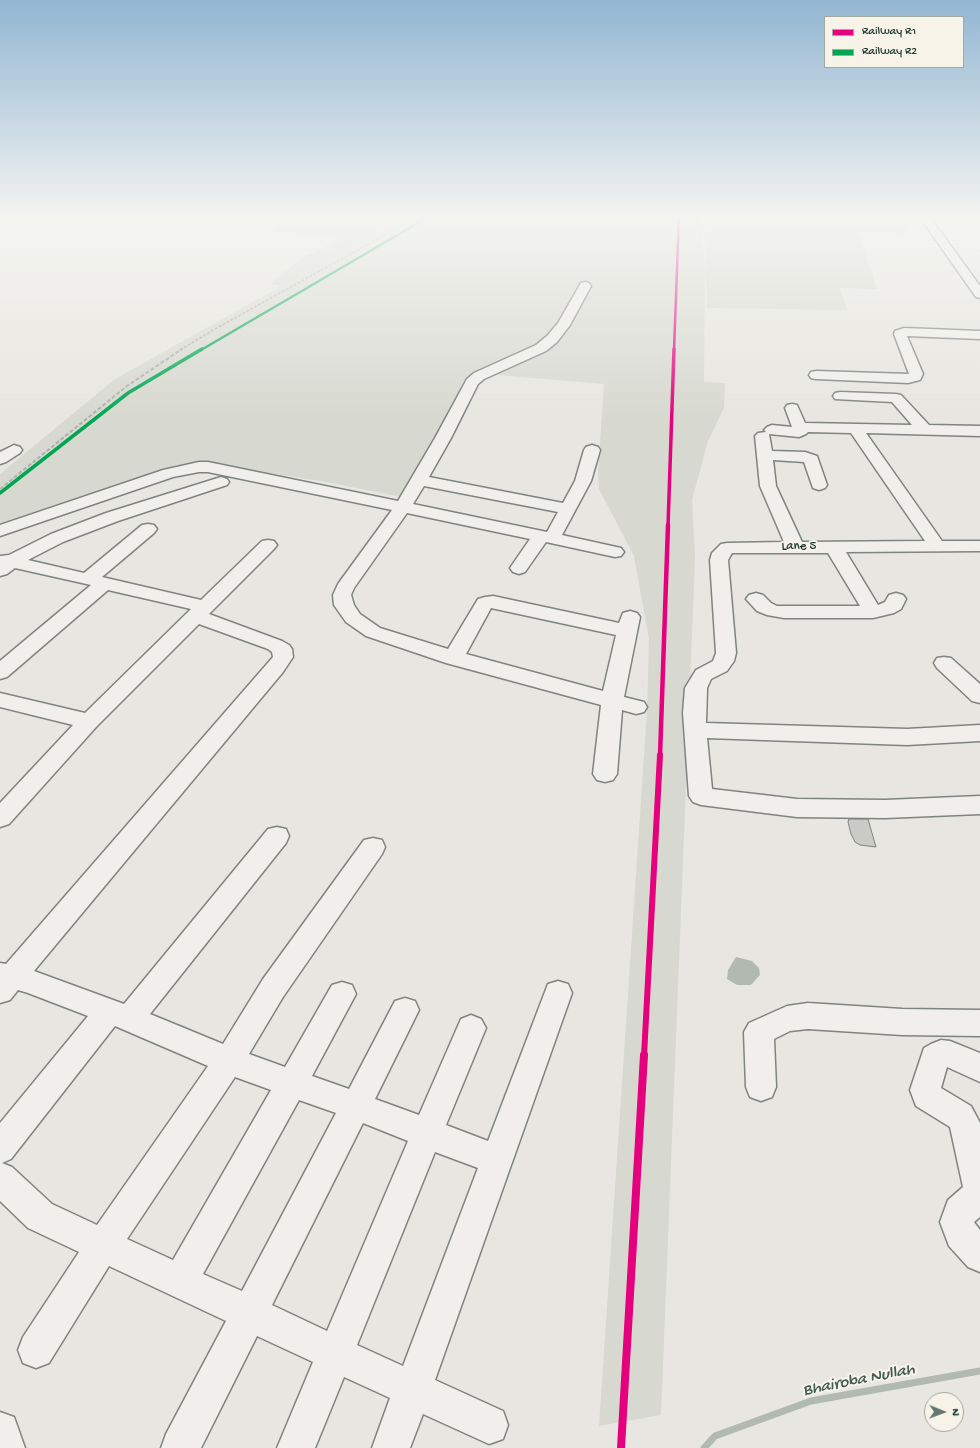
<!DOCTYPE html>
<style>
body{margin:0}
#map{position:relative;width:980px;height:1448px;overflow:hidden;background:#e7e6e0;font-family:"Gochi Hand",sans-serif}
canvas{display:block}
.legend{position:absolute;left:824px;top:16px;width:140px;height:52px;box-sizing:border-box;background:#f7f3e8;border:1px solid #a1aaa0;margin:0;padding:5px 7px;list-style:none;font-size:12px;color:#1f3d34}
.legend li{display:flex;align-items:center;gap:8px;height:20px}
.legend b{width:20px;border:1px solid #a1aaa0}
.north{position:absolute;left:924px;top:1392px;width:40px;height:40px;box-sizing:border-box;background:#f7f3e8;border:1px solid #a1aaa0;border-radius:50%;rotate:91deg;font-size:11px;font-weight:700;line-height:16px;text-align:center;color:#1f3d34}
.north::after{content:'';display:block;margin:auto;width:14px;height:18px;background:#657870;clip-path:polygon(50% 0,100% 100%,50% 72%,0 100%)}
</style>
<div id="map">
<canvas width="980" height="1448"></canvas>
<ul class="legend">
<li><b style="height:5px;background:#e5007d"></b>Railway R1</li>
<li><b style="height:5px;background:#00a651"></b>Railway R2</li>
</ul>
<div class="north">N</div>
</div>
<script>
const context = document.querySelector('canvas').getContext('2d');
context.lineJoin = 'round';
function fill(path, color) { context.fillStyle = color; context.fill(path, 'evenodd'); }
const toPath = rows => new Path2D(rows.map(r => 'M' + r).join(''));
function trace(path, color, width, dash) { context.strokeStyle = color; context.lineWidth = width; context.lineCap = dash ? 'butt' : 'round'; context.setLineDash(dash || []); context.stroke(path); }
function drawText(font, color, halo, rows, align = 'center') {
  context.font = font + ' "Gochi Hand",sans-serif'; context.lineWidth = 4; context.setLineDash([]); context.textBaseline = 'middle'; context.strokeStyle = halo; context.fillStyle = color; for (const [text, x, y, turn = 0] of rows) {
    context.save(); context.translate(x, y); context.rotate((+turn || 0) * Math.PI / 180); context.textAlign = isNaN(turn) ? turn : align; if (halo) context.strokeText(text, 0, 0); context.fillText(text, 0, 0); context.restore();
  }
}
const built = toPath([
 [407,216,701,216,705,265,704,382,725,383,724,408,708,441,692,500,695,559,661,1415,599,1426,647,710,649,639,634,556,599,489,598,472,604,384,475,373,407,498,320,481,212,464,0,528,0,474,115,379],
 [704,216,899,216,909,234,858,232,877,289,840,288,847,310,707,308]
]);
const green = toPath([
 [362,216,407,216,282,286,270,284,306,255,331,245,338,235,272,232,280,222,352,224,356,223]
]);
const water = toPath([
 [736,957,752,961,759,968,760,975,751,985,737,985,727,979,728,970]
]);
const stream = toPath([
 [704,1448,715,1436,811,1401,980,1371]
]);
const building = toPath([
 [849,819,868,819,876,847,860,845,855,842,851,834,848,822,849,819]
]);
const minor = toPath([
 [958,216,980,216,980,219,963,219,958,216],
 [585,282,589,283,591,286,570,325,557,342,546,351,484,379,478,384,451,438,429,477,563,503,575,481,584,450,586,447,592,445,598,447,600,450,591,481,562,535,621,548,624,552,621,556,615,557,546,542,525,572,519,574,513,572,510,568,530,539,407,513,354,588,351,595,354,605,360,614,380,628,448,649,478,599,485,597,493,596,619,623,623,613,630,611,637,613,640,617,624,697,644,702,647,707,644,712,636,714,622,710,617,774,613,780,605,782,597,780,593,774,601,705,446,663,366,636,346,622,334,605,333,595,338,584,392,510,208,472,199,472,173,477,0,536,0,525,163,470,199,462,208,462,398,501,435,438,467,379,474,373,536,345,547,336,558,323,581,283,585,282],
 [424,486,558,512,547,532,413,504,424,486],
 [491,608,616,635,603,691,466,654,491,608],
 [904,328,980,331,980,339,907,336,923,374,920,380,908,383,816,379,811,378,809,375,811,372,816,371,909,374,894,334,895,331,904,328],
 [840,392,896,394,901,395,929,425,980,426,980,436,866,433,942,541,980,541,980,551,846,552,878,605,885,602,889,595,896,593,903,595,906,599,901,609,894,613,873,618,784,618,767,615,757,611,746,599,749,595,756,593,763,595,771,603,777,606,860,606,828,553,732,553,728,560,736,653,734,661,727,671,711,679,707,688,706,723,907,729,980,725,980,741,907,745,707,738,712,789,797,799,885,800,980,796,980,814,885,818,797,817,701,805,693,802,689,796,683,713,685,688,696,670,713,661,716,653,710,560,712,553,721,544,727,543,784,542,760,486,755,436,758,433,766,432,764,430,767,427,772,425,792,427,785,408,787,405,792,404,797,405,805,423,912,425,892,402,835,399,833,396,835,393,840,392],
 [808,432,851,433,925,541,802,542,776,486,773,460,804,462,813,488,819,490,825,488,827,485,817,456,805,452,772,451,769,434,799,437,806,434,808,432],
 [14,445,20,447,22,450,20,453,6,462,0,464,0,452,14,445],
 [221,477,227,479,229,482,227,485,118,521,63,542,28,560,84,573,142,525,148,524,154,525,157,529,154,533,102,577,201,600,262,541,268,540,274,541,277,545,274,549,209,614,282,641,289,645,292,649,293,657,283,672,34,971,124,1004,268,829,277,827,286,829,289,836,286,843,150,1014,223,1044,263,979,364,840,373,838,382,840,385,847,382,854,283,997,249,1054,285,1067,332,985,342,982,352,985,356,994,312,1076,349,1089,395,1001,405,998,415,1001,419,1010,375,1099,419,1115,461,1019,471,1015,481,1019,486,1028,446,1125,488,1141,548,984,558,981,568,984,572,993,435,1380,503,1411,508,1425,503,1439,489,1444,423,1414,410,1448,372,1448,390,1398,344,1377,315,1448,277,1448,313,1362,257,1336,201,1448,161,1448,166,1434,226,1321,109,1266,49,1363,36,1368,23,1363,18,1350,23,1337,79,1252,28,1228,0,1201,0,1123,88,1016,28,993,18,990,10,1000,0,1003,0,963,6,964,273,657,272,652,268,649,199,624,97,726,9,824,0,827,0,803,73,725,0,707,0,693,85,713,191,609,108,590,7,677,0,679,0,661,91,585,15,568,7,574,0,576,0,556,9,555,51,534,106,513,221,477],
 [115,1026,208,1066,97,1225,52,1204,12,1167,2,1163,11,1159,115,1026],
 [235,1077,271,1090,173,1260,127,1239,235,1077],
 [299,1100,336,1113,242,1291,203,1274,299,1100],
 [363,1123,408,1141,327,1331,272,1305,363,1123],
 [435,1152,478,1168,403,1366,357,1345,435,1152],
 [944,657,951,658,980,684,980,703,972,701,937,668,934,663,937,658,944,657],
 [808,1003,902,1009,980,1010,980,1036,902,1035,808,1029,790,1031,774,1039,776,1087,772,1097,761,1101,750,1097,746,1087,744,1032,749,1023,787,1006,808,1003],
 [941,1040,950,1041,980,1053,980,1082,947,1067,941,1088,971,1106,980,1123,980,1217,974,1222,980,1230,980,1272,968,1267,949,1246,940,1222,948,1200,963,1187,950,1127,916,1106,910,1090,924,1048,931,1044,941,1040]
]);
const major = toPath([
 [919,216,929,216,980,286,980,298,976,297,919,216],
 [0,1412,14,1417,25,1448,0,1448,0,1412]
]);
const railFar1 = toPath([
 [180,350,215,329,419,216]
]);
const rail = toPath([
 [0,489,127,386,182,349]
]);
const rail1Far4 = toPath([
 [674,350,679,216]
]);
const rail1Far3 = toPath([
 [668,526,674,349]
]);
const rail1Far2 = toPath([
 [660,756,668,525]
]);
const rail1Far1 = toPath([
 [644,1056,660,755]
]);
const rail1 = toPath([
 [621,1448,644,1055]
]);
const rail2Far1 = toPath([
 [201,350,430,216]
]);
const rail2 = toPath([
 [0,493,128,393,202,349]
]);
const streetNames = [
 ["Lane 5",799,547]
];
const nearWaternames = [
 ["Bhairoba Nullah",859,1381,-11]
];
fill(built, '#d7d9d0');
fill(green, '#d6d8cf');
fill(water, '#b2b9b0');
trace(stream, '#b2b9b0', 7);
fill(building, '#cacbc6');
trace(building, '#7e847f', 1);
trace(minor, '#7e847f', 3);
trace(major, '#7e847f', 3);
fill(minor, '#f0efeb');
fill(major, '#f0efeb');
trace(railFar1, '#aeb0ac', 1.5, [3, 1.5]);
trace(rail, '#aeb0ac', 2, [4, 2]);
trace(rail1Far4, '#e5007d', 2.5);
trace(rail1Far3, '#e5007d', 3.5);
trace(rail1Far2, '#e5007d', 4.5);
trace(rail1Far1, '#e5007d', 6);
trace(rail1, '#e5007d', 8);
trace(rail2Far1, '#00a651', 2.5);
trace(rail2, '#00a651', 3.5);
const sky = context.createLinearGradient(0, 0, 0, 418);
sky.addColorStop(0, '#92b6d2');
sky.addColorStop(0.52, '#f4f4f1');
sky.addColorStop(1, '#f4f4f100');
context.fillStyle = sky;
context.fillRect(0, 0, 980, 418);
drawText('13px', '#1f3d34', '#f7f3e8', streetNames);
drawText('italic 17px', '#445c53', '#f7f3e8', nearWaternames);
</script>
